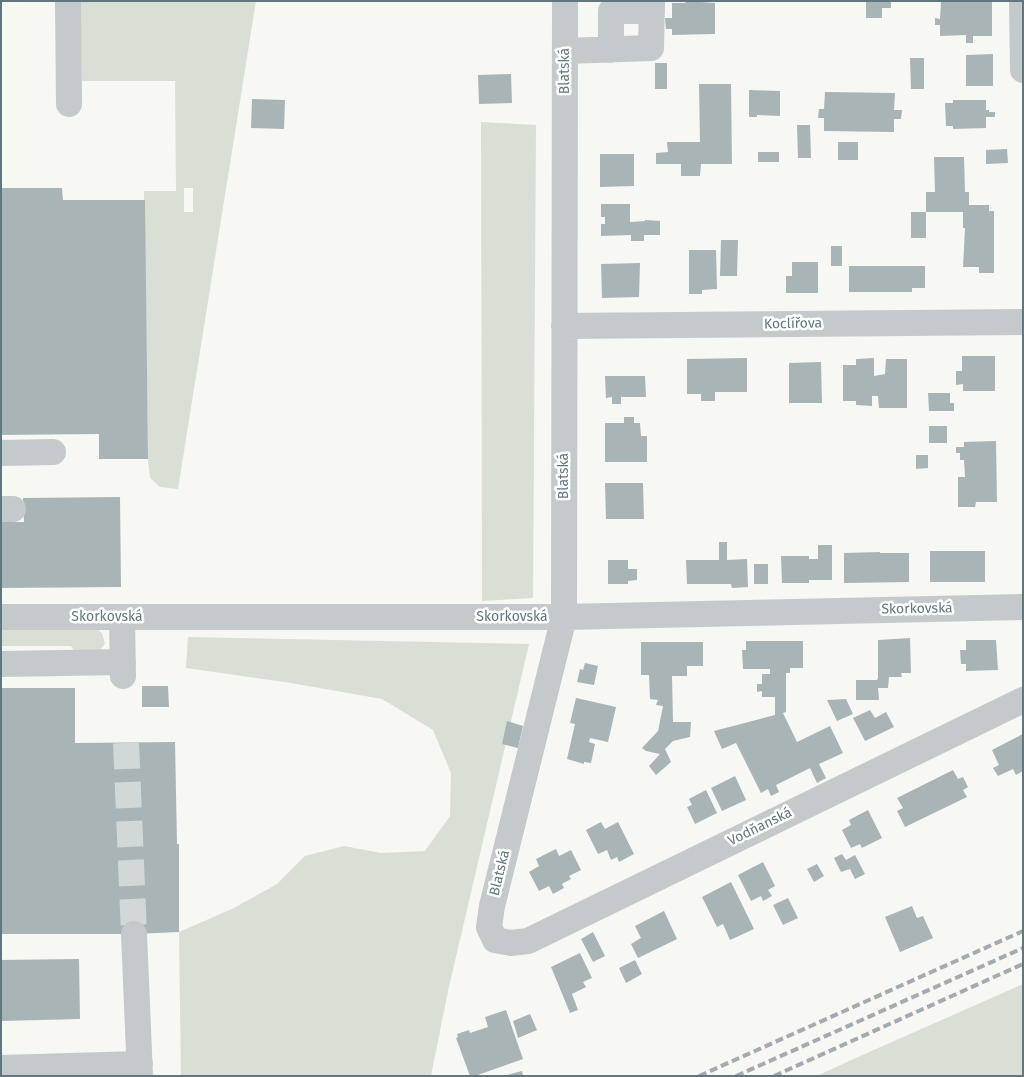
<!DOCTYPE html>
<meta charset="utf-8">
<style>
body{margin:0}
#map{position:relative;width:1024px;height:1077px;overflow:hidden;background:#f7f7f4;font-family:"Fira Sans",sans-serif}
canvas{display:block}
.frame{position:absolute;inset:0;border:2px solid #617780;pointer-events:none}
</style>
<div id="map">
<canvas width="1024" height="1077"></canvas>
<div class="frame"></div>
</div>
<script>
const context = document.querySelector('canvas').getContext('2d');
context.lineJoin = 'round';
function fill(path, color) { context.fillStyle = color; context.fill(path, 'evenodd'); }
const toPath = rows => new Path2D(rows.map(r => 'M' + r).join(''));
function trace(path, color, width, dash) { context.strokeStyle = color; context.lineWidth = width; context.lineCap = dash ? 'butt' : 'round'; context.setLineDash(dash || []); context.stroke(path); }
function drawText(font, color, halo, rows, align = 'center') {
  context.font = font + ' "Fira Sans",sans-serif'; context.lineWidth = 5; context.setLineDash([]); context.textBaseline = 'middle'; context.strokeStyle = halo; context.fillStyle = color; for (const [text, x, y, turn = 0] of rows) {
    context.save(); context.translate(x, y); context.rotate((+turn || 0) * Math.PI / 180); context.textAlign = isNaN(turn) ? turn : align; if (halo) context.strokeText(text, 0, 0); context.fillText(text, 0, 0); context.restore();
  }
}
const green = toPath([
 [80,1,256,1,178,489,160,487,150,478,148,459,144,191,176,191,175,81,82,81],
 [184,188,193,188,193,212,184,212],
 [481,122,536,125,533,598,482,601],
 [93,626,102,633,105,644,98,652,77,655,71,646,1,646,1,628],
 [188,637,529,644,448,991,431,1076,181,1076,179,932,234,908,277,884,305,856,344,846,381,853,425,851,450,816,451,773,433,730,382,699,291,683,186,668],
 [1023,984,1023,1076,817,1076,849,1061]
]);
const building = toPath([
 [687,1,715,3,715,34,672,35,672,29,666,29,665,18,672,18,672,3,685,3],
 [866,1,891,1,891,8,882,8,882,18,866,18],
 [941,1,992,1,992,36,973,36,973,43,966,43,966,35,940,36,940,25,935,25,935,18,940,19],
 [993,54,993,86,966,86,966,55],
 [910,58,924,58,924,89,911,89],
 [655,63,667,63,667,89,655,89],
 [511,74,512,103,479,104,478,75],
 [699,84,731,84,732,164,701,164,700,176,681,176,681,164,656,164,656,153,668,152,667,142,700,142],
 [749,90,780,91,780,116,757,115,757,117,749,117],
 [825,92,895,93,894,110,902,110,901,119,894,119,894,132,824,131,824,118,818,118,819,109,824,109],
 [252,99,285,100,284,129,251,128],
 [953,100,986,100,986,110,989,110,989,112,995,112,995,117,986,117,986,128,953,129,953,126,946,126,945,103,953,103],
 [797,125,810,125,811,158,798,158],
 [838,142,858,142,858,160,838,160],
 [1007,149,1008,163,986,164,986,150],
 [758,152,779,152,779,162,758,162],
 [600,154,634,154,634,186,600,187],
 [934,157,964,157,965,192,969,192,969,205,989,205,989,211,994,211,994,273,979,273,979,267,963,267,965,228,963,228,963,212,926,212,926,192,935,192],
 [1,188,62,188,63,200,145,200,148,459,99,459,99,434,1,435],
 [601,204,630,204,630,222,645,221,645,220,660,221,660,235,644,235,644,241,631,241,631,235,601,236,601,224,605,224,605,217,601,217],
 [911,212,926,212,926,238,911,238],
 [721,240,738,240,737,276,720,276],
 [831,246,842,246,842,266,831,266],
 [689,250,716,250,717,289,702,290,702,294,689,294],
 [792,262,818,262,818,293,786,293,786,276,792,276],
 [640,263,639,297,602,298,601,264],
 [849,266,925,266,925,288,912,288,912,292,849,292],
 [962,356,995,356,995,391,963,391,963,384,956,385,956,371,962,371],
 [747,358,747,392,715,392,715,401,701,401,701,394,687,394,687,359],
 [874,358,874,376,885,374,886,359,907,359,907,408,879,408,878,396,872,396,872,406,856,405,856,401,843,401,843,365,856,365,856,359],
 [821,362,822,403,789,403,789,363],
 [605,376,645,376,646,397,621,397,621,404,612,404,612,397,606,398],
 [928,393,950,393,950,403,954,403,954,411,929,411],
 [624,417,634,417,634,423,640,423,641,436,647,436,647,462,605,462,605,423,624,423],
 [929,426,947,426,947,443,929,443],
 [996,441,997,502,976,502,975,507,958,507,958,477,965,477,964,460,960,460,960,453,956,453,956,447,964,447,964,442],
 [916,455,928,455,928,468,916,469],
 [605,483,643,483,644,519,606,519],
 [120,497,121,587,1,588,1,522,24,522,23,498],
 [719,542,727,542,727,560,747,559,748,587,732,588,731,584,687,584,686,560,719,560],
 [818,545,832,545,832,580,809,580,809,583,782,583,781,556,809,556,809,559,818,559],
 [930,551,985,551,985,582,930,582],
 [880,552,880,553,909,553,909,582,844,583,844,553],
 [608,560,628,560,628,569,637,569,637,580,628,581,628,584,608,584],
 [754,564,768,564,768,584,754,584],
 [910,638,911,673,901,673,902,677,889,677,888,688,878,688,879,700,856,700,856,680,877,680,878,678,878,640],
 [966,640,996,640,998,670,966,671,966,664,961,664,960,650,966,650],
 [746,641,803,641,803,668,790,668,790,673,786,673,786,712,783,713,797,742,830,726,843,753,819,764,826,778,817,783,810,768,776,785,779,792,771,796,768,789,761,793,736,743,722,749,714,731,775,715,775,697,762,697,762,691,757,692,757,684,762,684,762,674,770,674,770,669,743,669,742,650,746,650],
 [641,642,703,642,703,666,687,666,687,676,672,676,673,722,691,722,690,737,673,741,665,749,671,762,656,775,649,766,660,754,646,751,642,748,658,731,663,706,656,705,658,700,650,699,649,675,641,675],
 [585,663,598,666,594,685,577,682,580,669,583,670],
 [142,686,168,686,169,707,142,707],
 [1,688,75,688,75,743,175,742,177,844,179,844,179,932,134,934,1,934],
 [576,698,616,707,608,742,590,738,589,742,595,744,591,763,584,762,584,764,567,759,575,724,570,723],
 [846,699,853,714,837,721,827,700],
 [870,710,875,718,886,712,894,727,865,741,853,718],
 [507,721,523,726,518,748,502,744],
 [1023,734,1023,771,1016,775,1013,769,998,776,993,768,999,765,992,750],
 [953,770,958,779,963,777,968,787,963,790,967,797,905,827,897,811,903,808,897,798],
 [735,776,746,800,722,811,711,788],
 [706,790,717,813,695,824,687,807,692,805,689,799],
 [868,810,882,838,862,848,860,844,851,848,842,830,851,825,849,820],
 [601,822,605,829,618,822,634,854,619,862,617,857,611,860,607,850,598,854,586,830],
 [556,849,559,856,571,850,581,870,569,876,571,879,562,884,564,888,553,894,549,886,539,891,529,872,539,866,536,859],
 [842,854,846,860,855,855,865,874,855,879,850,869,841,872,834,858],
 [763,862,775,886,768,890,772,896,763,901,761,896,751,901,738,875],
 [817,864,824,876,814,882,807,869],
 [731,882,754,929,730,940,723,924,717,927,702,897],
 [788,898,798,918,783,925,773,905],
 [912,906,917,918,923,916,933,938,900,952,885,917],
 [664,911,677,939,638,958,631,944,641,938,635,926],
 [593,932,605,956,593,962,581,939],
 [580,953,592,978,583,982,586,987,572,994,578,1010,570,1013,551,967],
 [79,959,80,1019,1,1021,1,960],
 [635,960,642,974,626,983,619,968],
 [506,1010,523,1059,475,1076,470,1076,456,1038,458,1037,457,1034,469,1030,470,1033,488,1027,485,1017],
 [530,1014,537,1030,518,1038,513,1021],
 [522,1071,523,1076,507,1076,507,1075]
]);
const minorTunnel = toPath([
 [126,743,134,934]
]);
const minor = toPath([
 [68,1,69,104],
 [565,1,564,617,492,906,489,927,495,940,511,943,528,941,1023,700],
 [1022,1,1023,70],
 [611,50,611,11,652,11],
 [565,51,651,48,652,1],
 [564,326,1023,322],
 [1,453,53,452],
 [1,509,13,509],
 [1,617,564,617,1023,607],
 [122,617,123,676],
 [1,664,123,662],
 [134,934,140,1076],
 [1,1068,140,1064]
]);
const rail = toPath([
 [699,1076,1023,931],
 [736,1076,1023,948],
 [774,1076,1023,964]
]);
const streetNames = [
 ["Blatská",565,71,-90],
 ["Koclířova",793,324,-1],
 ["Blatská",564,476,-90],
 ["Skorkovská",917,609,-1],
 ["Skorkovská",107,617],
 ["Skorkovská",512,617],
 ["Vodňanská",760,827,-26],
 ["Blatská",500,873,-76]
];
fill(green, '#d9dfd4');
fill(building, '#a9b4b7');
trace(minorTunnel, '#d2d7d7', 26, [26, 13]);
trace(minor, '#c4c9cb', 26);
trace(rail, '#a2abaf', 4, [8, 4]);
drawText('14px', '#617780', '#fff', streetNames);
</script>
